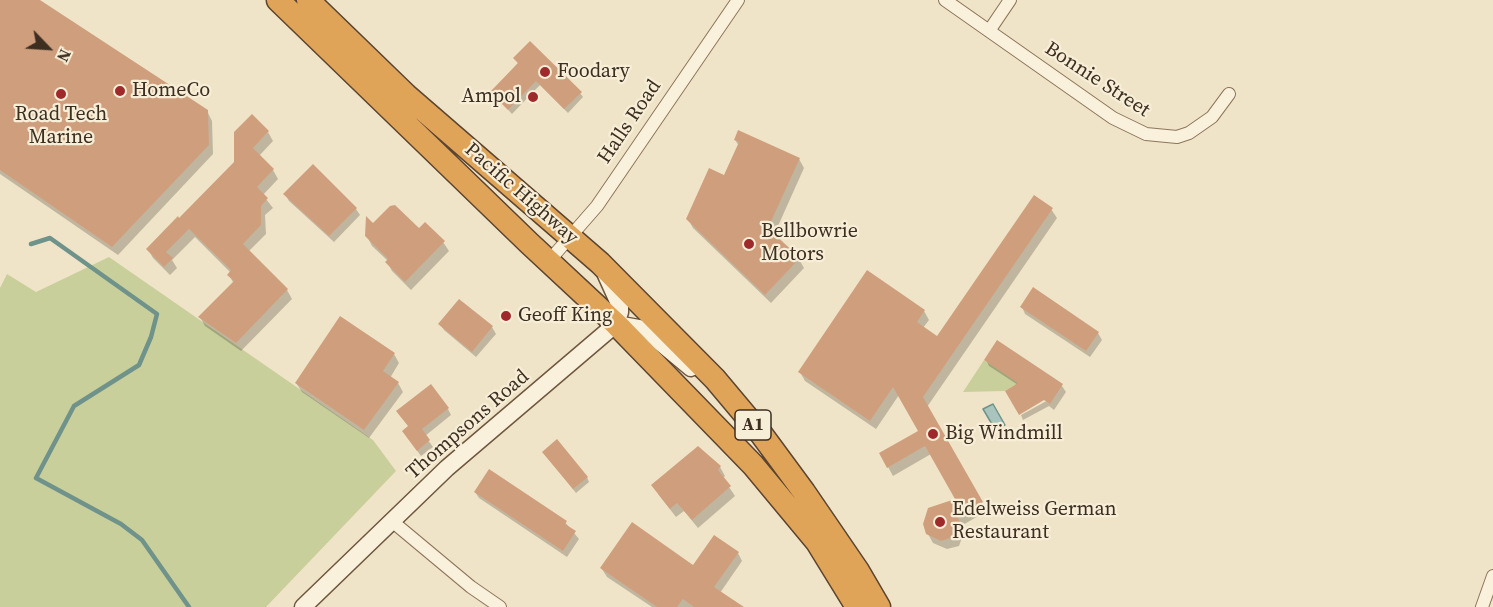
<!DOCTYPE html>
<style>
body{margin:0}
#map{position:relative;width:1493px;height:607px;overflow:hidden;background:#f0e4c8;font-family:"Source Serif 4",serif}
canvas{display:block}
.north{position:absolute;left:18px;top:18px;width:60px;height:60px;-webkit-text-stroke:4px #f7eed8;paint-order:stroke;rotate:115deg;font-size:16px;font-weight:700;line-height:24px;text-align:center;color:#3d2e20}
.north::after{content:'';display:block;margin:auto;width:21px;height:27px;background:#3d2e20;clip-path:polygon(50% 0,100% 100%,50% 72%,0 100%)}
</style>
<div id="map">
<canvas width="1493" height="607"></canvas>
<div class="north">N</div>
</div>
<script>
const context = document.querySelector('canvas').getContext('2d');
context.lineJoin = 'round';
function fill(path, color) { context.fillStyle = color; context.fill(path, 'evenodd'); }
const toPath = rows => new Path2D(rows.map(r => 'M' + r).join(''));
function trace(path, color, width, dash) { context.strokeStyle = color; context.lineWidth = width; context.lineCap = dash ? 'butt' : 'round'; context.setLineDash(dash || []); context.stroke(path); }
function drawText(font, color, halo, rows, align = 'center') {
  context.font = font + ' "Source Serif 4",serif'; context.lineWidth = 4.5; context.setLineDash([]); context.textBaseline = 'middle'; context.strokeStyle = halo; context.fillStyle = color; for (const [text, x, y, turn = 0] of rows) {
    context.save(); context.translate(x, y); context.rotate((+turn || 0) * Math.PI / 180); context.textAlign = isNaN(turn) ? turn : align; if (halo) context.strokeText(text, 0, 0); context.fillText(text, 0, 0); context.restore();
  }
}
const green = toPath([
 [109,257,373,440,396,471,266,607,0,607,0,288,7,274,36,292],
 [984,360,1025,387,1019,391,1015,385,1005,391,963,392]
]);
const water = toPath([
 [993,404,1005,425,996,431,983,409,993,404]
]);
const shadow = toPath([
 [0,0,38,0,207,111,212,121,213,154,118,255,0,174],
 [515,59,580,93,583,97,568,113,540,85,512,114,492,92,518,63],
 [268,132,273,141,259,156,273,170,278,179,263,195,273,208,265,215,266,234,248,252,287,290,292,299,241,351,205,326,200,317,234,284,229,275,231,273,195,237,172,260,177,268,170,275,153,258,148,249],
 [735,140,799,159,804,168,774,235,799,259,804,268,771,303,693,228,688,219,725,177,739,146],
 [285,194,356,209,360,215,334,242,289,201],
 [1051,209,1057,218,927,407,987,511,961,526,964,532,959,546,947,549,933,543,928,534,958,500,931,454,893,476,881,454,920,432,899,395,876,429,805,381,800,372,924,311,929,320,923,328,938,338],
 [419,230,443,242,449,251,411,290,392,271,387,262,388,261,372,246,367,236],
 [1022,307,1098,333,1102,340,1090,357,1025,314],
 [440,324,492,327,496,334,476,357,444,330],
 [998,342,1062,386,1066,392,1054,410,1049,406,1023,420,1021,415,1052,398,1018,385,989,366,986,360],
 [394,354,399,363,390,378,398,383,403,392,369,438,302,392,296,383],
 [448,409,451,415,425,436,433,447,421,456,407,437,409,427,398,412],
 [698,448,720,467,725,476,723,478,735,496,698,528,684,511,676,517,658,494],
 [546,456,587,477,589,482,576,493],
 [475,492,565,522,579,539,567,557,479,498],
 [738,553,742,561,720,593,741,607,652,607,607,577,602,569,694,567]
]);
const stream = toPath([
 [31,244,50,238,157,314,151,337,139,365,74,406,36,478,121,524,142,540,189,607]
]);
const building = toPath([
 [0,0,40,0,208,110,209,145,112,247,0,170],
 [530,41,582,92,564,109,536,81,508,110,490,92,518,63,513,58],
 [252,114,269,131,253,148,274,169,257,187,268,198,261,206,261,225,243,244,288,289,236,343,198,317,234,281,227,275,231,270,189,229,166,252,173,258,164,267,146,249,178,216,179,218,234,162,234,132],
 [738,130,800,158,768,228,800,258,765,295,686,219,709,168,724,175,739,142,734,140],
 [313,164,357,208,329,236,283,194],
 [1034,195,1053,208,923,397,983,502,957,516,960,522,954,537,941,541,926,534,923,524,928,508,955,499,925,446,887,468,879,453,918,431,893,387,870,421,798,372,867,270,925,310,917,322,937,336],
 [395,205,419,228,425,222,445,241,405,282,385,262,388,259,365,236,366,216,373,223,390,206],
 [1033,287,1099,332,1086,351,1020,307],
 [459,299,493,326,472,352,438,324],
 [340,316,395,353,383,371,399,382,364,430,295,383],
 [997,340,1063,384,1050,404,1044,400,1019,415,1005,391,1018,383,984,360],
 [431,384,449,408,422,429,430,440,417,451,402,431,408,426,396,411],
 [557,439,588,477,573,489,542,452],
 [698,446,721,466,718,470,731,486,692,520,677,503,670,509,651,485],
 [489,469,567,521,565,524,576,531,563,551,474,492],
 [632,522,693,565,714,535,739,552,714,587,744,607,694,607,683,599,677,607,657,607,600,568]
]);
const street = toPath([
 [945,0,1113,118,1146,134,1177,137,1189,133,1212,117,1229,94],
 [989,31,1010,0],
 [548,262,597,206,738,0],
 [393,522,471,587,500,607],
 [1482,607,1493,576]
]);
const secondary = toPath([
 [616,324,644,329,691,368],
 [303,607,447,468,616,324,620,312,620,306,606,275]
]);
const highway = toPath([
 [278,0,529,243,616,324,753,465,817,542,857,607],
 [308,0,406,95,600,263,715,379,762,435,804,492,858,571,879,607]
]);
const markers = [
 [545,72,6,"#9e2a2b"],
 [120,91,6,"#9e2a2b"],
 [61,94,6,"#9e2a2b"],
 [533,97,6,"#9e2a2b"],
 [749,244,6,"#9e2a2b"],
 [506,316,6,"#9e2a2b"],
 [933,434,6,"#9e2a2b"],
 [940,522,6,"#9e2a2b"]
];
const shields = [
 [753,425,36]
];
const shieldNames = [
 ["A1",753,425]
];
const poiNames = [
 ["Foodary",557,72],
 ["HomeCo",132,91],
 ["Ampol",521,97,"right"],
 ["Road Tech",61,115,"center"],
 ["Marine",61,138,"center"],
 ["Bellbowrie",761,232],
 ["Motors",761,255],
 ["Geoff King",518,316],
 ["Big Windmill",945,434],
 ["Edelweiss German",952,510],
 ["Restaurant",952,533]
];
const streetNames = [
 ["Bonnie Street",1097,80,33],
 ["Halls Road",630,122,-56],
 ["Pacific Highway",521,194,41],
 ["Thompsons Road",468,425,-41]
];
fill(green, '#c9cf9b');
fill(water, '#a9c4bc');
trace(water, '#6f938a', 1.5);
fill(shadow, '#0003');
trace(stream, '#6f938a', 4.5);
fill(building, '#cf9f7d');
trace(street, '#8d765c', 14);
trace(secondary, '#6f573f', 19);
trace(highway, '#5b4430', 25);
trace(street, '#faf1dc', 12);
trace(secondary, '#faf1dc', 16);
trace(highway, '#e0a458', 22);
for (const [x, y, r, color] of markers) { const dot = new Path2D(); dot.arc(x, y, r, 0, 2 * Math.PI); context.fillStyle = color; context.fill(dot); trace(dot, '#f7eed8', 2); }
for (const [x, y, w] of shields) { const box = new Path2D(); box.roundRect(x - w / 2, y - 15, w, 30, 4.5); context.fillStyle = '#f7eed8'; context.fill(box); trace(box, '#3d2e20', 1.5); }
drawText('bold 18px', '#3d2e20', null, shieldNames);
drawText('20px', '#3d2e20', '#f7eed8', poiNames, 'left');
drawText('20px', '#3d2e20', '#f7eed8', streetNames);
</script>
